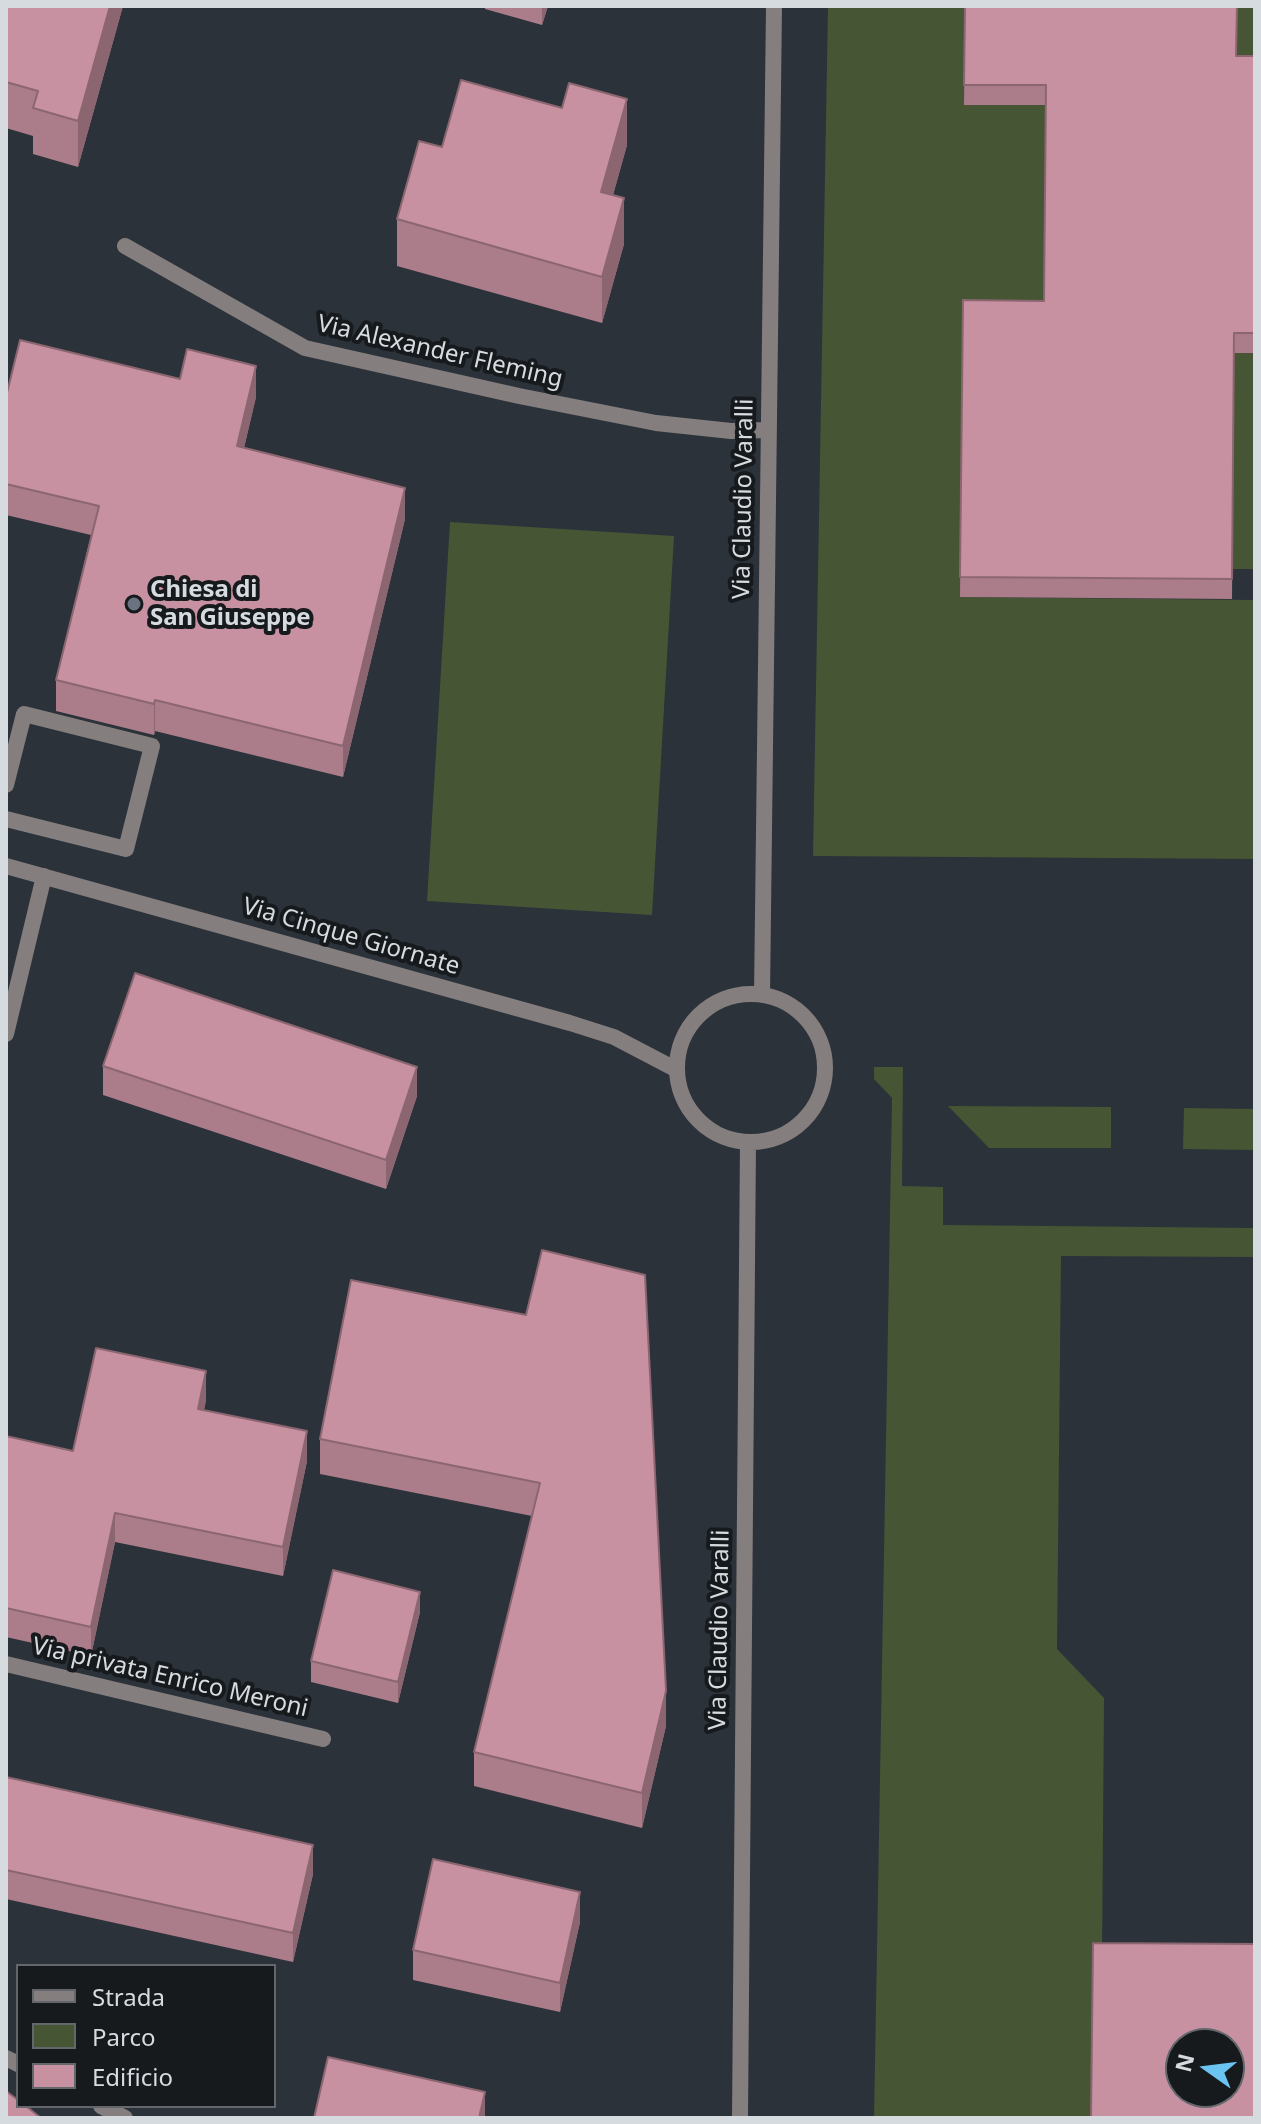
<!DOCTYPE html>
<style>
body{margin:0}
#map{position:relative;width:1261px;height:2124px;overflow:hidden;background:#2b323a;font-family:"Noto Sans",sans-serif}
canvas{display:block}
.frame{position:absolute;inset:0;border:8px solid #d6dbe0;pointer-events:none}
.legend{position:absolute;left:16px;top:1964px;width:260px;height:144px;box-sizing:border-box;background:#161a1d;border:2px solid #63676b;margin:0;padding:10px 14px;list-style:none;font-size:24px;color:#d6dbe0}
.legend li{display:flex;align-items:center;gap:16px;height:40px}
.legend b{width:40px;border:2px solid #63676b}
.north{position:absolute;left:1165px;top:2028px;width:80px;height:80px;box-sizing:border-box;background:#161a1d;border:2px solid #63676b;border-radius:50%;rotate:284deg;font-size:22px;font-weight:700;line-height:32px;text-align:center;color:#d6dbe0}
.north::after{content:'';display:block;margin:auto;width:28px;height:36px;background:#6ac3f1;clip-path:polygon(50% 0,100% 100%,50% 72%,0 100%)}
</style>
<div id="map">
<canvas width="1261" height="2124"></canvas>
<div class="frame"></div>
<ul class="legend">
<li><b style="height:10px;background:#857e7e"></b>Strada</li>
<li><b style="height:22px;background:#465534"></b>Parco</li>
<li><b style="height:22px;background:#c791a1"></b>Edificio</li>
</ul>
<div class="north">N</div>
</div>
<script>
const context = document.querySelector('canvas').getContext('2d');
context.lineJoin = 'round';
function fill(path, color) { context.fillStyle = color; context.fill(path, 'evenodd'); }
const toPath = rows => new Path2D(rows.map(r => 'M' + r).join(''));
function trace(path, color, width, dash) { context.strokeStyle = color; context.lineWidth = width; context.lineCap = dash ? 'butt' : 'round'; context.setLineDash(dash || []); context.stroke(path); }
function drawText(font, color, halo, rows, align = 'center') {
  context.font = font + ' "Noto Sans",sans-serif'; context.lineWidth = 8; context.setLineDash([]); context.textBaseline = 'middle'; context.strokeStyle = halo; context.fillStyle = color; for (const [text, x, y, turn = 0] of rows) {
    context.save(); context.translate(x, y); context.rotate((+turn || 0) * Math.PI / 180); context.textAlign = isNaN(turn) ? turn : align; if (halo) context.strokeText(text, 0, 0); context.fillText(text, 0, 0); context.restore();
  }
}
const green = toPath([
 [828,6,965,6,964,105,1046,105,1044,321,960,597,1255,600,1255,859,813,856],
 [1237,6,1255,6,1255,77,1237,76],
 [1234,353,1255,353,1255,569,1232,569],
 [450,522,674,536,652,915,427,901],
 [874,1067,903,1067,902,1186,943,1187,943,1225,1255,1228,1255,1257,1061,1256,1057,1649,1104,1698,1102,1962,1255,1963,1255,2118,874,2118,892,1098,874,1079],
 [1181,2044,1229,2044,1229,2092,1181,2092],
 [948,1106,1111,1107,1111,1148,989,1148],
 [1184,1108,1255,1109,1255,1150,1183,1149]
]);
const street = toPath([
 [125,246,305,348,519,396,656,423,731,431,768,430],
 [6,785,24,714,152,746,126,849,6,819],
 [6,866,570,1023,614,1037,677,1070],
 '677 1068a74 74 0 1 1 148 0a74 74 0 1 1-148 0Z',
 [762,994,774,6],
 [6,1034,44,876],
 [6,1664,323,1739],
 [6,2058,18,2064],
 [101,2106,125,2118],
 [740,2118,748,1142]
]);
const wall = toPath([
 [6,6,123,6,78,167,33,154,33,136,6,128],
 [485,6,548,6,542,25,485,9],
 [965,6,1237,56,1255,56,1255,353,1234,353,1232,599,960,597,963,300,1044,301,1046,105,964,105],
 [627,145,613,195,624,244,602,323,397,266,397,219,442,147],
 [6,397,256,397,244,448,405,519,343,777,155,731,154,735,56,711,56,680,91,535,6,515],
 [103,1066,417,1096,386,1189,103,1095],
 [526,1315,666,1726,642,1828,474,1786,474,1752,532,1516,320,1474,320,1439],
 [206,1400,204,1410,307,1461,283,1576,115,1542,91,1656,6,1637,6,1436,73,1451],
 [420,1612,398,1703,311,1682,311,1661],
 [6,1777,313,1874,293,1962,6,1899],
 [580,1922,560,2012,413,1980,413,1950]
]);
const shadedWall = toPath([
 [110,6,123,6,78,167,78,121],
 [542,6,548,6,542,25],
 [627,99,627,145,601,238,601,192],
 [624,198,624,244,602,323,602,277],
 [256,366,256,397,237,477,237,446],
 [405,488,405,519,343,777,343,746],
 [155,700,155,731,154,735,154,704],
 [417,1067,417,1096,386,1189,386,1160],
 [206,1371,206,1400,198,1438,198,1409],
 [307,1431,307,1461,283,1576,283,1547],
 [115,1513,115,1542,91,1656,91,1627],
 [420,1592,420,1612,398,1703,398,1682],
 [666,1691,666,1726,642,1828,642,1793],
 [313,1845,313,1874,293,1962,293,1933],
 [580,1892,580,1922,560,2012,560,1983],
 [485,2092,485,2118,479,2118]
]);
const building = toPath([
 [6,6,110,6,78,121,33,108,38,91,6,82,6,6],
 [965,6,1237,6,1236,56,1255,56,1255,333,1234,333,1232,579,960,577,963,300,1044,301,1046,85,964,85,965,6],
 [461,80,562,108,569,83,627,99,601,192,624,198,602,277,397,219,419,141,442,147,461,80],
 [20,340,180,379,187,349,256,366,237,446,405,488,343,746,155,700,154,704,56,680,99,506,6,484,6,397,20,340],
 [135,973,417,1067,386,1160,103,1066,135,973],
 [542,1250,645,1275,666,1691,642,1793,474,1752,540,1483,320,1439,351,1280,526,1315,542,1250],
 [96,1348,206,1371,198,1409,307,1431,283,1547,115,1513,91,1627,6,1608,6,1436,73,1451,96,1348],
 [333,1570,420,1592,398,1682,311,1661,333,1570],
 [6,1777,313,1845,293,1933,6,1870,6,1777],
 [433,1859,580,1892,560,1983,413,1950,433,1859],
 [1093,1943,1255,1944,1255,2118,1091,2118,1093,1943],
 [1181,2044,1229,2044,1229,2092,1181,2092,1181,2044],
 [328,2057,485,2092,479,2118,314,2118,328,2057],
 [6,2091,18,2100,18,2106,26,2106,41,2118,6,2118,6,2091]
]);
const markers = [
 [134,604,8,"#6b7280"]
];
const streetNames = [
 ["Via Alexander Fleming",440,352,13],
 ["Via Claudio Varalli",744,499,-89],
 ["Via Cinque Giornate",351,937,16],
 ["Via Claudio Varalli",720,1630,-89],
 ["Via privata Enrico Meroni",170,1678,13]
];
const poiNames = [
 ["Chiesa di",150,590],
 ["San Giuseppe",150,618]
];
fill(green, '#465534');
trace(street, '#857e7e', 16);
fill(wall, '#ab7d8a');
fill(shadedWall, '#8b6671');
fill(building, '#c791a1');
trace(building, '#8b6671', 2);
for (const [x, y, r, color] of markers) { const dot = new Path2D(); dot.arc(x, y, r, 0, 2 * Math.PI); context.fillStyle = color; context.fill(dot); trace(dot, '#161a1d', 3); }
drawText('24px', '#d6dbe0', '#161a1d', streetNames);
drawText('bold 24px', '#d6dbe0', '#161a1d', poiNames, 'left');
</script>
